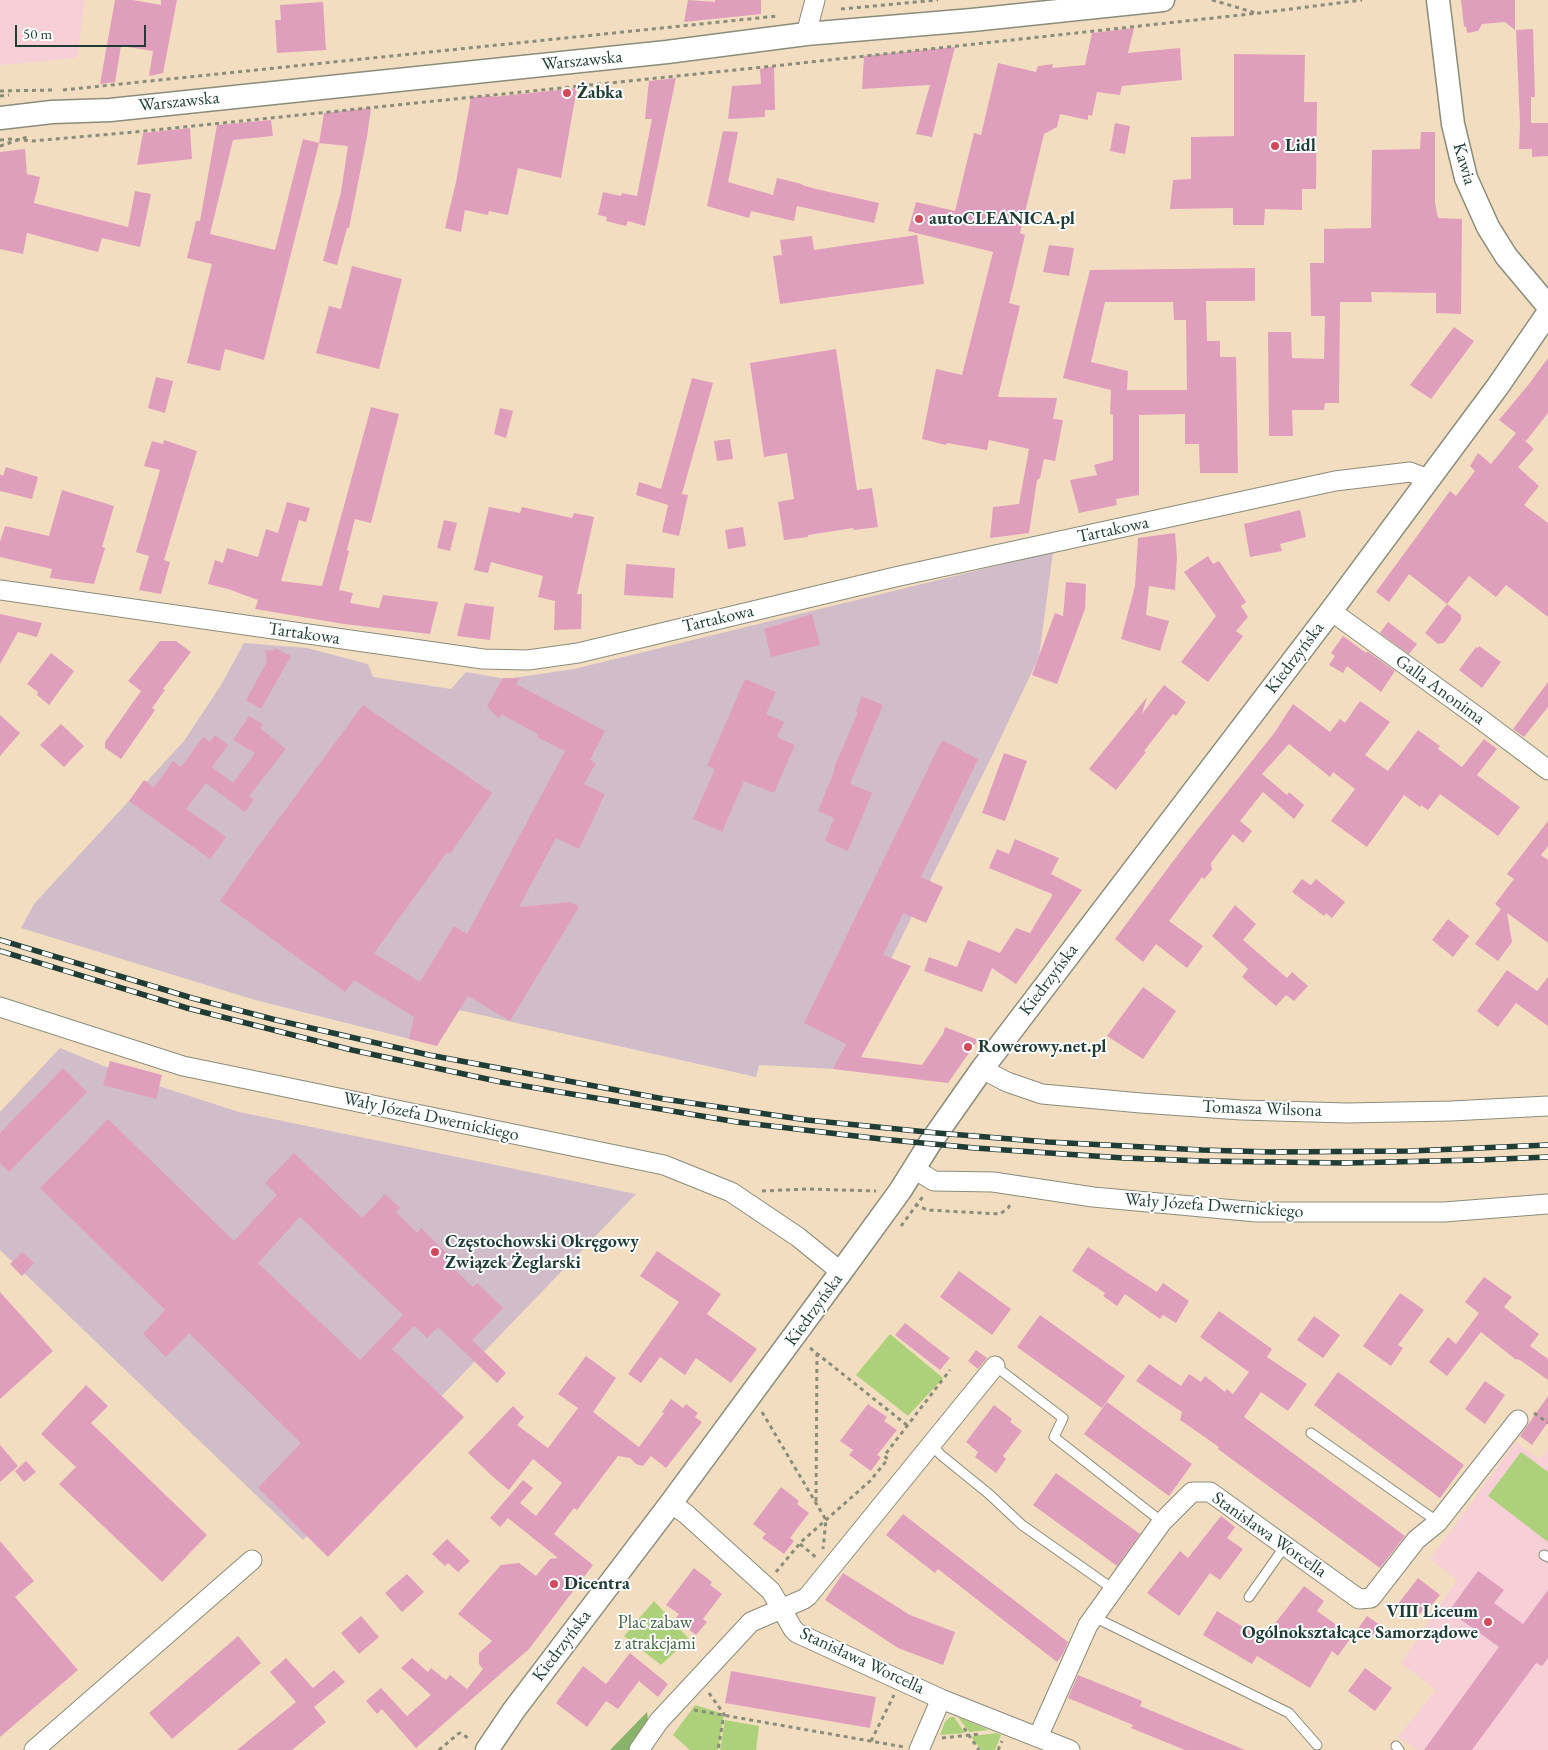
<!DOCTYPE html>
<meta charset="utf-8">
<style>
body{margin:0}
#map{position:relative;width:1548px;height:1750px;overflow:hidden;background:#f3ddc0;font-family:"EB Garamond",serif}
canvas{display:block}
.scale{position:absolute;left:15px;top:25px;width:131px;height:22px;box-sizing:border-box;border:2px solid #1f3d34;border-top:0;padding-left:6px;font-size:15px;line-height:18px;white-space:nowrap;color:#1f3d34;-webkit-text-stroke:4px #fff;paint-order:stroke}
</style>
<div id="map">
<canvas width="1548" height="1750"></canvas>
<div class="scale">50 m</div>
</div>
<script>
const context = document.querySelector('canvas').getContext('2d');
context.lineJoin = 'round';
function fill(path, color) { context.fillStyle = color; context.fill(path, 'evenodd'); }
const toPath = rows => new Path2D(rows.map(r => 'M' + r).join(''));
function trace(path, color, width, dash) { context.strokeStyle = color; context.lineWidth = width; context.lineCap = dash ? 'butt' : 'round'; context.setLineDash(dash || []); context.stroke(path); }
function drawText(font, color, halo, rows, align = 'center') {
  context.font = font + ' "EB Garamond",serif'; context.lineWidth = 4; context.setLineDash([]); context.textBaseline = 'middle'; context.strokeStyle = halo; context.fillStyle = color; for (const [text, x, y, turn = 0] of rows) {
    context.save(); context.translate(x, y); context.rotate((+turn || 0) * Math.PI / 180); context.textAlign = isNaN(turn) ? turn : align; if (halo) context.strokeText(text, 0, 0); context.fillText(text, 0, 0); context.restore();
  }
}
const built = toPath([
 [0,0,85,0,77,58,0,65],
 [1516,1442,1540,1460,1548,1448,1548,1750,1418,1750,1398,1737,1436,1690,1401,1663,1457,1580,1430,1559]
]);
const industrial = toPath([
 [1053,552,1039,657,992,756,836,1069,759,1065,756,1077,459,1010,434,1045,255,1000,21,928,34,904,184,741,221,685,244,643,307,648,368,664,373,677,451,689,466,672,506,679,574,669],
 [60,1048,131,1077,239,1112,636,1194,303,1540,0,1250,0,1112]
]);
const green = toPath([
 [890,1334,943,1378,908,1416,856,1375],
 [1521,1452,1548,1472,1548,1542,1488,1496],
 [654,1601,689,1639,661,1665,624,1636],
 [695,1705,724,1714,718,1750,690,1750,673,1735],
 [950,1717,954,1717,965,1733,940,1735,945,1722],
 [958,1717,989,1730,969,1732],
 [725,1720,759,1726,756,1750,720,1750],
 [996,1733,1001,1735,995,1750,981,1750,972,1738,973,1736]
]);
const forest = toPath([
 [647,1712,649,1727,631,1750,610,1750]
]);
const building = toPath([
 [115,0,133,0,161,5,161,0,177,0,163,73,149,76,153,51,121,46,115,82,100,84],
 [688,0,715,2,715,0,761,0,761,14,684,22],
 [1461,0,1515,0,1515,30,1505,22,1482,24,1478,31,1467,33,1466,26,1464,27],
 [323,2,326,50,277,53,275,20,281,20,280,5],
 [1134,28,1128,53,1180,48,1182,80,1122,86,1120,95,1097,92,1092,116,1088,115,1088,120,1060,114,1057,127,1044,134,1020,233,1025,235,1009,303,1020,306,998,397,1057,398,1053,419,1063,420,1055,461,1044,459,1040,478,1037,480,1029,533,990,538,993,507,1019,504,1029,449,989,440,987,450,947,443,946,445,922,439,936,369,962,375,993,252,908,231,916,202,955,211,974,133,981,135,998,63,1036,72,1038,66,1053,64,1052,68,1085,65,1092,33],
 [1533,29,1535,97,1531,97,1531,123,1548,123,1548,156,1532,157,1532,149,1519,149,1520,124,1516,30],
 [955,47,932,137,916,134,930,85,862,89,864,56],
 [1234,54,1305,55,1304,102,1317,102,1316,189,1302,189,1302,210,1265,209,1264,225,1233,225,1233,208,1170,209,1173,180,1191,179,1191,137,1234,136],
 [774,66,775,110,765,110,765,117,728,119,732,86,761,84,760,69],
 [676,78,645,226,628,221,626,226,606,221,607,217,598,215,603,192,621,196,622,193,637,196,652,119,645,119,649,81],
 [577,88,561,178,518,168,508,215,489,211,488,215,465,210,461,232,445,228,456,182,471,97,493,96,493,97],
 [371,108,367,137,349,228,347,228,337,265,323,261,341,192,348,146,319,143,324,113],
 [271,120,273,136,233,140,210,234,275,250,303,139,319,143,264,360,225,349,220,371,187,363,212,264,187,258,196,221,200,221,217,125],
 [1115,123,1130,126,1125,154,1110,151],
 [190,128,192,159,137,165,143,133],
 [723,131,738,132,728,182,773,195,777,178,802,184,802,185,816,189,879,203,874,223,797,206,794,221,751,211,749,218,707,206],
 [1421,132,1435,132,1435,203,1438,218,1462,219,1461,314,1436,313,1436,293,1371,292,1372,302,1340,302,1339,403,1325,403,1324,410,1292,410,1293,436,1269,436,1268,332,1291,332,1292,358,1324,359,1325,316,1311,316,1310,263,1324,263,1324,229,1371,228,1372,150,1420,149],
 [25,149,27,174,40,177,34,203,128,227,135,191,151,194,140,247,102,238,98,252,27,233,23,254,0,249,0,152],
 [917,235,924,284,780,304,773,256,782,255,780,240,812,236,814,250],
 [1049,245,1074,248,1069,276,1043,272],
 [352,266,402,279,379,369,316,353,329,306,341,309],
 [1255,268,1255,301,1206,301,1207,341,1220,341,1220,357,1236,357,1238,473,1200,473,1199,444,1185,444,1185,414,1139,415,1139,495,1116,499,1117,505,1079,513,1070,480,1097,475,1094,465,1113,460,1113,415,1110,414,1111,390,1063,378,1090,270],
 [1105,302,1173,302,1174,320,1186,320,1187,390,1127,390,1128,371,1091,362],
 [1454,327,1474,341,1431,399,1410,385],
 [836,349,857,490,872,488,878,527,854,530,853,528,808,535,808,537,784,540,778,502,794,499,787,453,764,457,750,363],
 [1548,358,1548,413,1526,441,1522,438,1534,449,1518,467,1539,486,1524,505,1548,523,1548,617,1506,585,1496,597,1469,576,1447,604,1409,574,1389,602,1376,592,1450,491,1456,496,1475,471,1470,466,1478,453,1491,464,1516,433,1499,420,1529,384],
 [156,377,173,381,165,413,148,408],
 [692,378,713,383,682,494,688,495,679,536,662,532,668,505,636,495,639,482,661,489],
 [371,407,399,414,371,523,355,519,347,550,349,551,339,590,353,593,350,603,379,608,383,595,438,602,430,634,344,624,255,609,258,600,228,589,208,584,215,560,223,563,227,548,258,557,266,529,278,533,287,502,310,508,306,522,299,520,281,581,322,586],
 [500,408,513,411,506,438,494,434],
 [730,439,733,459,717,461,714,441],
 [164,440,197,451,164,560,170,562,161,594,139,590,149,556,136,552,160,470,144,466,152,441,163,444],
 [6,467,38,477,32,499,0,491,0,474,3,476],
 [62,490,114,506,102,547,105,548,94,584,50,578,52,569,0,557,0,542,5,526,49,536],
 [489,507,520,513,522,507,572,518,574,513,594,517,577,594,582,594,581,629,554,630,555,601,538,597,543,576,491,562,488,573,474,570],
 [1300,510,1306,537,1280,544,1282,551,1250,557,1244,524],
 [444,520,457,523,450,551,437,548],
 [743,527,746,546,728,549,725,530],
 [1175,533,1177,558,1175,590,1149,586,1146,615,1169,621,1160,651,1121,639,1135,586,1138,538],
 [1208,556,1213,564,1219,561,1246,602,1241,606,1248,617,1236,631,1243,636,1208,682,1181,662,1216,616,1184,572],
 [626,564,675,568,673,598,624,595],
 [1066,582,1086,584,1085,609,1057,684,1032,675,1055,613,1063,616],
 [465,603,494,607,490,640,457,636],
 [1447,604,1461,615,1461,620,1444,643,1438,644,1425,633],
 [0,614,42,623,37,637,18,632,0,664],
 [812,614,820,645,771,657,764,629],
 [1388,622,1417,644,1409,654,1380,633],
 [1343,636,1366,653,1367,651,1395,671,1381,692,1347,666,1343,673,1329,665,1335,656,1331,653],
 [160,641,176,641,191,652,163,689,165,690,152,708,155,710,121,759,105,748,105,742,141,691,128,681],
 [1479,646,1501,662,1482,688,1459,670,1476,647,1478,648],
 [275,648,291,656,261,709,246,700,267,662,265,650,274,651],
 [51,653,74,671,49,705,37,695,38,692,27,684],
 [503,678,520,678,516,684,605,731,590,760,596,763,584,784,605,794,579,849,556,838,519,907,571,902,579,907,510,1021,468,996,437,1046,409,1039,414,1017,354,980,345,992,220,901,257,848,363,705,492,793,450,854,447,852,374,953,420,982,454,926,467,934,565,751,537,737,538,734,501,714,499,719,487,706],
 [745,679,776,692,766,714,784,722,777,737,795,745,774,793,744,781,722,832,693,819,715,769,707,766],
 [1548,682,1548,707,1524,737,1513,729],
 [1164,685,1186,702,1176,716,1173,714,1144,751,1146,752,1116,790,1089,769,1147,697,1142,714],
 [862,696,883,705,850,784,872,793,848,851,825,841,834,818,818,811,835,769,834,768,858,712,856,711],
 [1360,701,1390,722,1365,755,1388,771,1418,730,1440,746,1438,749,1462,767,1484,739,1497,749,1477,775,1520,807,1498,836,1440,794,1428,810,1421,805,1420,807,1404,795,1367,847,1331,821,1355,789,1333,772,1330,777,1289,744,1262,774,1287,795,1289,792,1304,805,1294,819,1263,792,1240,821,1252,831,1243,843,1233,834,1211,863,1212,870,1204,879,1202,877,1169,921,1203,946,1187,968,1156,944,1143,962,1115,939,1186,844,1275,732,1293,704,1330,732,1340,719,1345,723],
 [0,715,20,733,0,756],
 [249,716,263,724,260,728,286,749,249,796,254,799,245,812,206,783,186,809,226,837,210,859,129,801,144,780,154,787,173,761,181,767,203,737,210,742,215,735,228,745,212,767,233,783,255,753,233,740],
 [61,724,84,746,64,767,40,745],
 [942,740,978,759,921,877,943,887,926,923,903,913,883,955,911,966,861,1057,922,1065,943,1034,945,1027,978,1040,948,1083,833,1069,846,1044,804,1023],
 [1004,753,1027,761,1005,821,982,813],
 [1548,821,1548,846,1541,855,1548,860,1548,943,1507,913,1512,942,1498,961,1475,944,1501,909,1495,904,1514,879,1507,874],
 [1015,839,1059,858,1051,874,1082,890,1016,984,992,968,982,992,924,971,929,957,957,967,968,940,1000,953,1016,928,1030,933,1052,896,1052,894,989,868,997,849,1009,854],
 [1302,879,1311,885,1316,879,1345,902,1332,918,1326,913,1324,916,1292,892],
 [1235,905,1256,924,1243,940,1287,978,1292,972,1308,986,1294,1001,1286,995,1276,1006,1242,977,1248,969,1212,936],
 [1448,919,1469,936,1453,957,1432,940],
 [1507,970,1537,991,1548,977,1548,1026,1516,1003,1498,1027,1477,1011],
 [1143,987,1176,1011,1143,1059,1107,1036],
 [110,1061,162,1075,156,1099,103,1085],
 [63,1068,87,1092,9,1172,0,1163,0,1133],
 [108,1119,234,1241,277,1195,265,1183,294,1153,362,1218,385,1194,400,1208,396,1212,417,1233,421,1228,456,1262,452,1267,473,1287,477,1283,503,1308,472,1340,506,1373,497,1383,438,1327,427,1338,414,1326,392,1349,464,1417,328,1557,258,1488,301,1443,189,1333,166,1357,143,1334,165,1310,40,1188],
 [300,1217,403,1315,360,1360,258,1263],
 [1088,1247,1157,1292,1163,1283,1189,1301,1176,1323,1163,1315,1160,1319,1125,1294,1117,1306,1103,1296,1105,1293,1072,1271],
 [657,1251,721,1294,707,1314,757,1349,731,1383,696,1358,685,1375,660,1357,641,1383,628,1374,679,1302,640,1276],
 [22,1252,34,1263,22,1276,10,1264],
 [959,1271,1011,1309,992,1335,940,1297],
 [1484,1277,1512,1297,1504,1307,1539,1334,1530,1346,1548,1359,1548,1380,1520,1360,1515,1359,1481,1332,1447,1376,1429,1362,1448,1337,1456,1344,1479,1313,1465,1302],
 [0,1292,53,1351,0,1399],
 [1400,1293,1424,1310,1398,1345,1403,1348,1391,1366,1363,1346],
 [1219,1311,1272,1349,1267,1357,1307,1384,1288,1411,1261,1392,1244,1417,1405,1536,1380,1568,1218,1449,1219,1447,1186,1424,1180,1420,1182,1412,1136,1381,1149,1364,1181,1386,1189,1374,1201,1382,1205,1376,1225,1392,1227,1389,1233,1394,1249,1372,1200,1337],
 [1040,1315,1125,1376,1102,1408,1017,1347],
 [1314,1316,1340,1335,1323,1358,1297,1340],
 [905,1323,950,1358,940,1370,895,1335],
 [976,1350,987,1358,978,1369,968,1361],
 [586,1356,616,1378,593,1412,639,1447,664,1413,662,1412,671,1399,683,1408,686,1404,698,1413,695,1417,702,1422,666,1468,651,1456,643,1466,636,1464,630,1458,618,1456,577,1510,574,1508,554,1534,593,1565,529,1649,416,1748,382,1709,377,1714,366,1701,381,1688,407,1716,431,1695,401,1668,412,1658,428,1672,431,1668,446,1680,450,1675,467,1689,483,1669,479,1664,479,1653,492,1641,458,1614,501,1565,519,1563,536,1576,550,1559,558,1558,508,1518,500,1527,490,1518,523,1480,533,1488,520,1503,536,1516,562,1483,533,1459,509,1490,492,1476,468,1453,513,1406,524,1417,517,1425,548,1448,578,1408,558,1394],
 [1338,1372,1464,1465,1440,1498,1314,1405],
 [1485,1381,1505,1395,1485,1424,1465,1409],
 [86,1385,108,1406,91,1423,207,1535,162,1582,59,1484,76,1467,41,1434],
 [1548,1396,1548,1422,1532,1445,1520,1436],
 [1107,1402,1192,1464,1169,1496,1084,1434],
 [868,1404,887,1417,884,1421,897,1430,877,1455,881,1457,871,1471,849,1455,853,1450,840,1441],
 [994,1405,1012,1419,1010,1422,1022,1431,1003,1456,1006,1459,996,1473,975,1457,978,1452,966,1442],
 [0,1445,18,1466,0,1482],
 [26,1461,36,1472,24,1482,15,1471],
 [1056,1473,1140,1534,1117,1566,1033,1505],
 [781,1487,799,1501,797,1504,809,1513,790,1538,794,1541,784,1554,762,1538,766,1534,753,1524],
 [903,1514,1068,1642,1063,1654,1057,1662,938,1569,935,1573,886,1535],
 [1221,1516,1235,1527,1227,1538,1243,1549,1220,1580,1210,1573,1179,1616,1147,1593,1180,1551,1188,1558],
 [447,1539,470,1561,458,1572,448,1563,445,1566,432,1554],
 [0,1541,34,1581,15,1597,78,1670,0,1737],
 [694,1568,712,1582,710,1585,722,1594,703,1619,707,1622,696,1635,675,1619,679,1614,666,1605],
 [1478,1571,1504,1590,1494,1603,1523,1624,1548,1590,1548,1658,1542,1666,1536,1663,1472,1750,1424,1750,1499,1647,1449,1611],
 [843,1573,910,1615,955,1632,943,1665,898,1648,825,1600],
 [407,1574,424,1592,402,1612,385,1593],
 [1418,1578,1440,1595,1426,1612,1423,1610,1416,1618,1398,1604],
 [1304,1586,1324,1601,1317,1611,1352,1636,1338,1656,1332,1651,1310,1688,1257,1656,1252,1664,1203,1635,1217,1611,1263,1639],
 [361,1616,379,1637,359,1654,341,1633],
 [1367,1616,1380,1625,1370,1639,1357,1630],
 [238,1636,261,1663,172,1739,149,1713],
 [630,1653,668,1684,658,1697,639,1681,618,1709,606,1701,587,1727,556,1703,583,1666,606,1684],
 [286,1658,313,1688,334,1670,345,1682,314,1707,326,1722,292,1750,237,1750,296,1702,270,1672],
 [1365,1668,1392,1688,1375,1711,1348,1691],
 [731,1671,876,1697,870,1728,725,1703],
 [1078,1675,1142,1701,1140,1706,1245,1750,1185,1750,1131,1728,1133,1725,1068,1698]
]);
const path = toPath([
 [1212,0,1256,13],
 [841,9,938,0],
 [63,90,778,16],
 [0,91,52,90],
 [0,96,9,95],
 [0,140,12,139,32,141,135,132,774,66,1259,13,1362,0],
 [0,146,30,136],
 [762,1191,807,1189,876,1191],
 [915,1204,927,1210,1000,1214,1008,1208,1012,1202],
 [901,1226,924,1195],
 [810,1348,908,1426],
 [762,1412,826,1520,823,1549],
 [1534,1413,1548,1423],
 [816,1501,817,1354],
 [800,1544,818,1559],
 [776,1572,801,1542,870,1481,888,1459,884,1456,950,1370],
 [709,1693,724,1714,718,1750],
 [694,1710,904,1747],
 [964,1728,979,1750],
 [942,1738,980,1734],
 [871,1741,894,1695],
 [439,1750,458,1734,460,1733,470,1739],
 [998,1750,1002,1741]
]);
const service = toPath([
 [995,1366,1063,1418,1054,1437,1162,1522],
 [1311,1433,1438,1522],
 [931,1444,941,1455,989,1494,1022,1525,1113,1589],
 [1544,1555,1548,1557],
 [1249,1597,1285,1546],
 [1094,1617,1289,1713,1317,1745],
 [1396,1746,1399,1750]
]);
const minor = toPath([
 [806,34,815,0],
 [0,590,483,659,528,660,578,653,895,577,1335,481,1410,472,1428,479],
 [1331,611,1479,718,1548,770],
 [0,1007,183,1066,664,1165,731,1192,798,1237,841,1272],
 [982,1069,1007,1082,1042,1094,1141,1103,1241,1110,1347,1113,1451,1111,1548,1106],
 [914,1169,934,1181,993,1182,1093,1197,1257,1212,1444,1212,1548,1204],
 [671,1503,686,1514,771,1591,793,1629,797,1633,941,1699,1070,1750],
 [1038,1737,1088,1625,1162,1522,1192,1492,1210,1492,1359,1599,1371,1598,1416,1540,1438,1522,1518,1420],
 [34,1750,252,1560],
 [639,1750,659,1721,751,1622,804,1599,808,1596,995,1366],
 [919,1750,941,1699]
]);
const tertiary = toPath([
 [1438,0,1453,124,1466,178,1488,227,1506,256,1548,306],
 [0,118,52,112,110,110,667,52,806,34,972,20,1163,0],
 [487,1750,514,1710,671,1503,841,1272,900,1191,930,1143,982,1069,1331,611,1498,386,1548,313]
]);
const rail = toPath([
 [0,940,192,998,276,1020,429,1055,664,1099,807,1120,937,1133,1048,1142,1202,1150,1272,1152,1410,1151,1548,1145],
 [0,951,187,1008,352,1050,501,1082,737,1122,881,1139,975,1148,1124,1158,1202,1161,1346,1163,1479,1160,1548,1157]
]);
const markers = [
 [567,93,5,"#d1495b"],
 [1275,146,5,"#d1495b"],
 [919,219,5,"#d1495b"],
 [968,1047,5,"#d1495b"],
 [435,1252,5,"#d1495b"],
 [554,1584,5,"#d1495b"],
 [1488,1622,5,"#d1495b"]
];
const streetNames = [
 ["Warszawska",582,61,-6],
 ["Warszawska",179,102,-6],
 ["Kawia",1464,164,74],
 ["Tartakowa",1113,530,-12],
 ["Tartakowa",718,619,-13],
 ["Tartakowa",304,634,8],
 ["Kiedrzyńska",1295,658,-53],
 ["Galla Anonima",1440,690,36],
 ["Kiedrzyńska",1049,980,-53],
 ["Tomasza Wilsona",1262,1109,2],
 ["Wały Józefa Dwernickiego",431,1117,12],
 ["Wały Józefa Dwernickiego",1214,1206,4],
 ["Kiedrzyńska",814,1310,-54],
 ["Stanisława Worcella",1269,1535,35],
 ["Kiedrzyńska",562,1646,-53],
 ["Stanisława Worcella",862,1661,25]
];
const poiNames = [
 ["Żabka",577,93],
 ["Lidl",1285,146],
 ["autoCLEANICA.pl",929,219],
 ["Rowerowy.net.pl",978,1047],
 ["Częstochowski Okręgowy",445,1242],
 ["Związek Żeglarski",445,1263],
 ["Dicentra",564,1584],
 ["VIII Liceum",1478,1612,"right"],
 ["Ogólnokształcące Samorządowe",1478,1633,"right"]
];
const parkNames = [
 ["Plac zabaw",655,1623],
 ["z atrakcjami",655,1644]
];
fill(built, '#f6cfd7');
fill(industrial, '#d1bdc9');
fill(green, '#add17a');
fill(forest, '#8ab36a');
fill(building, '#e09ebd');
trace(service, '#898d7a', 11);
trace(minor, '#898d7a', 21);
trace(tertiary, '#898d7a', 25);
trace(path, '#898d7a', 3, [4, 4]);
trace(service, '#fff', 9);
trace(minor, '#fff', 19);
trace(tertiary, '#fff', 22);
trace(rail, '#1f3d34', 5.5);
trace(rail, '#fff', 4, [11]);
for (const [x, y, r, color] of markers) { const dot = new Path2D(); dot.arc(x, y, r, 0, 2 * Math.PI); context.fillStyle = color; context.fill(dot); trace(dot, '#fff', 2); }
drawText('18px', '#1f3d34', '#fff', streetNames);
drawText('bold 18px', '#1f3d34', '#fff', poiNames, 'left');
drawText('18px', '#426246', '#fff', parkNames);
</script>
